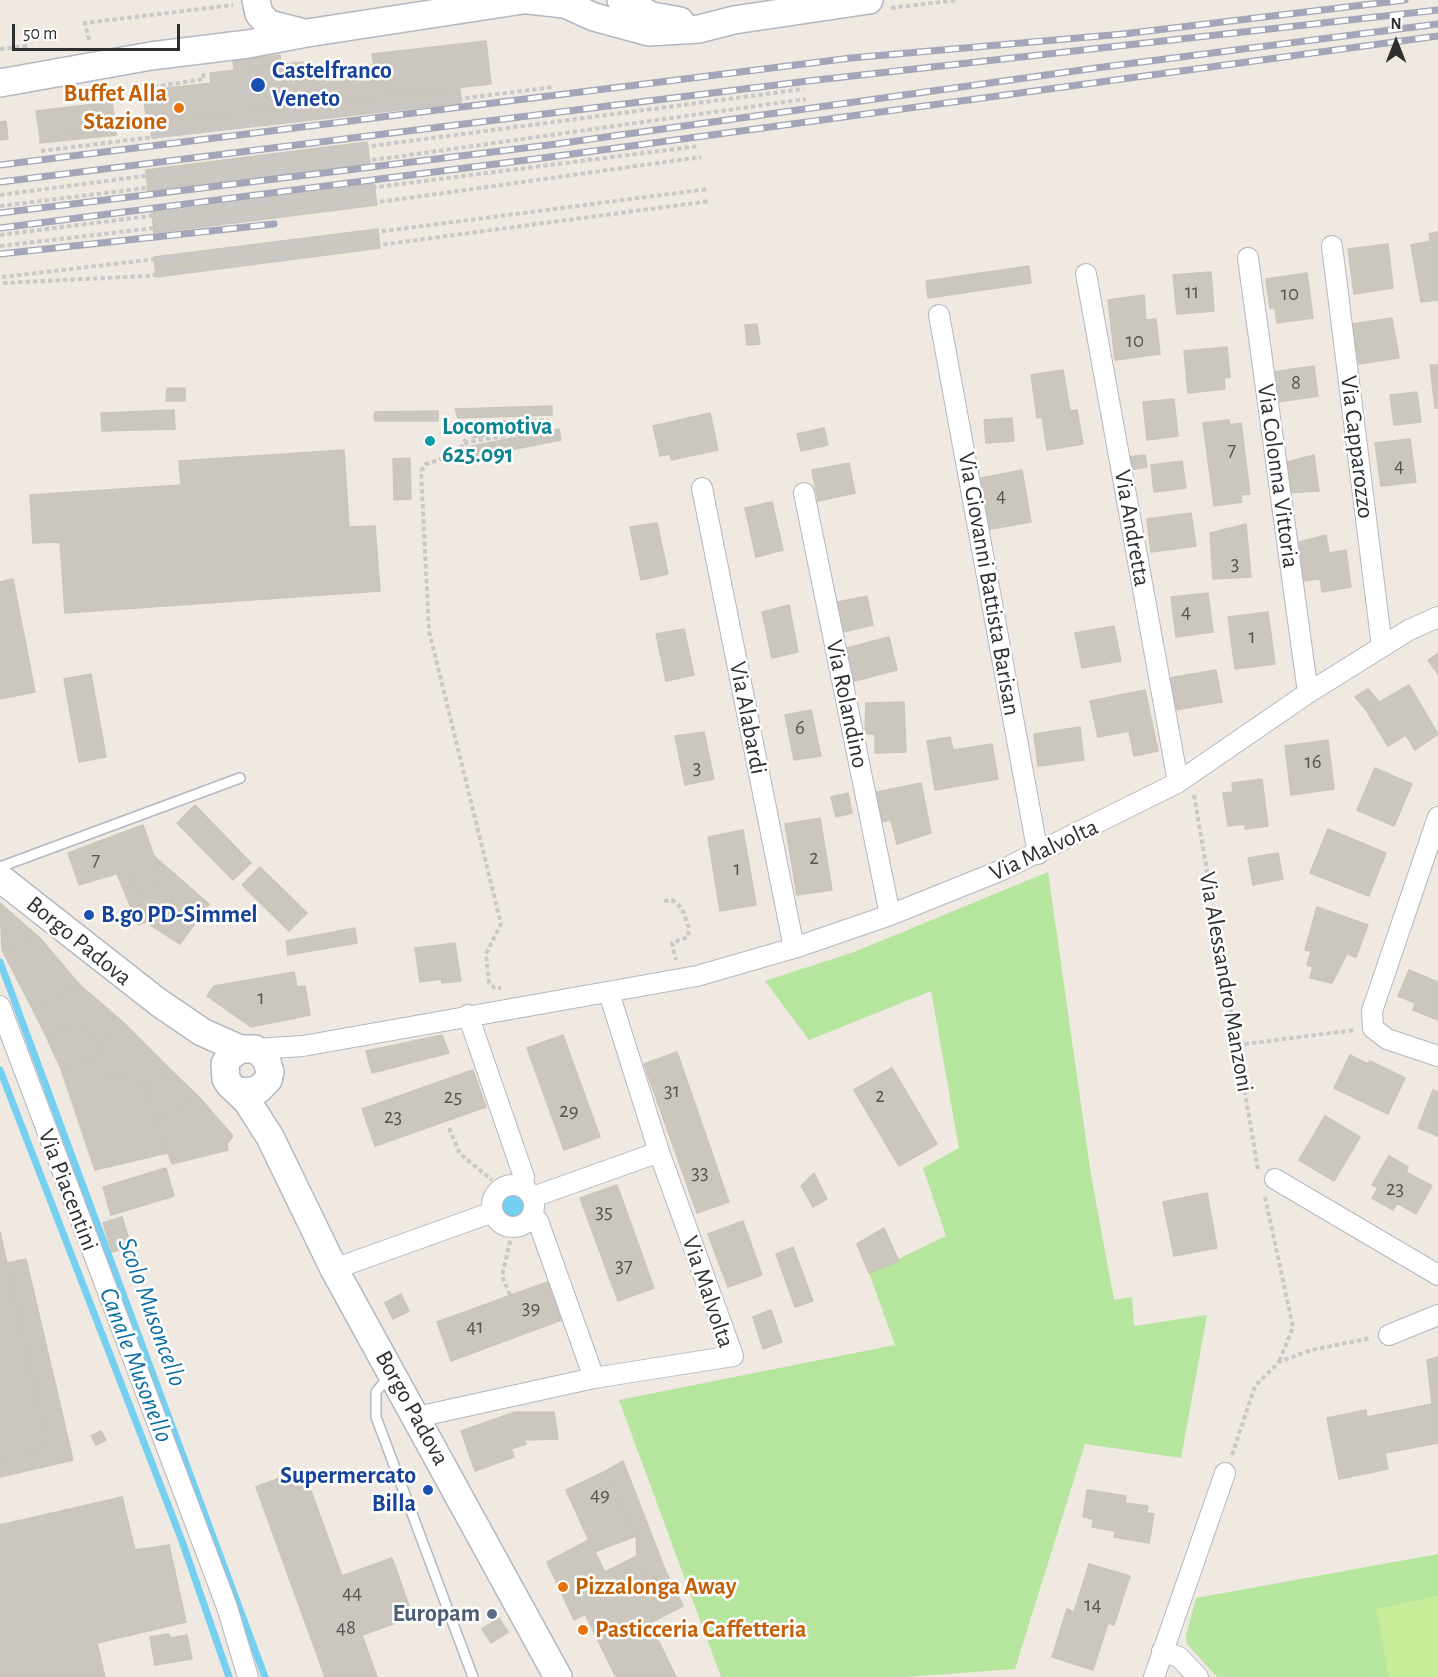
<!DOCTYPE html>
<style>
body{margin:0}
#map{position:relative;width:1438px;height:1677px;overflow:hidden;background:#efe9e1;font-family:"Alegreya Sans",sans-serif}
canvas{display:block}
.north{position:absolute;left:1366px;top:12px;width:60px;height:60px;-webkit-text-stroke:4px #fff;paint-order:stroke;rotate:0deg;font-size:16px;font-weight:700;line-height:24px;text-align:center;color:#2e2e2e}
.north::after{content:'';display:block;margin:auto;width:21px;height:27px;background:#2e2e2e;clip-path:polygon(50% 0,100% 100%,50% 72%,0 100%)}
.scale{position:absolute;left:12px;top:24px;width:168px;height:27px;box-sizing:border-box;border:3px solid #2e2e2e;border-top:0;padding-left:8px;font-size:18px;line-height:21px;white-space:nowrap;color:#2e2e2e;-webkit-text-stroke:4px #fff;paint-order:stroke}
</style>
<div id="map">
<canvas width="1438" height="1677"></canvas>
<div class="north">N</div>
<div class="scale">50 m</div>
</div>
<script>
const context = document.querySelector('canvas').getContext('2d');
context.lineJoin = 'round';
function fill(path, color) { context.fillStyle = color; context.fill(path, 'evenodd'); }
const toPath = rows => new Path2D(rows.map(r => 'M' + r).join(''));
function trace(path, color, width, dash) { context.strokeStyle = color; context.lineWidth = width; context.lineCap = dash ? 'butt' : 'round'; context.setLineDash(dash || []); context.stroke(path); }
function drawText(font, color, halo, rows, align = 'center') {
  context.font = font + ' "Alegreya Sans",sans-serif'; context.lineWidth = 5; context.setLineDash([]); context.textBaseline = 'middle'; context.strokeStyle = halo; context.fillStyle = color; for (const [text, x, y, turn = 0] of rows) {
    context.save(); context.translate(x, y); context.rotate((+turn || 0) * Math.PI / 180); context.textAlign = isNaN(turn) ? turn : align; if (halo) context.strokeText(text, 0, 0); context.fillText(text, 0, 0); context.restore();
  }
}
const green = toPath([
 [1048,872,1091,1175,1114,1300,1132,1297,1134,1326,1207,1315,1181,1458,1085,1444,1015,1669,906,1677,721,1677,619,1400,895,1345,869,1273,946,1236,923,1168,959,1148,931,991,809,1040,765,981,854,952],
 [1438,1554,1438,1677,1217,1677,1187,1644,1186,1635,1196,1598]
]);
const pitch = toPath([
 [1438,1596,1438,1677,1389,1677,1376,1609]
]);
const water = toPath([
 '500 1205a13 13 0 1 1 26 0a13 13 0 1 1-26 0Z'
]);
const stream = toPath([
 [0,962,265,1677],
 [0,1070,182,1541,229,1677]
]);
const building = toPath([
 [486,41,491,84,308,104,305,73,374,65,372,54,486,41],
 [280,55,281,65,234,70,233,60,280,55],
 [303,62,308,104,147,123,143,91,211,83,210,73,303,62],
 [460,87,461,103,152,138,150,123,460,87],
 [112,102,116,129,40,138,36,111,112,102],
 [6,121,8,139,0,140,0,122,6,121],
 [116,129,116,135,40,143,40,138,116,129],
 [367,142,370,164,148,192,146,170,367,142],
 [374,184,377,205,154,233,152,213,374,184],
 [378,229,380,248,156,277,154,257,378,229],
 [1438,232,1438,300,1421,302,1411,245,1430,241,1429,234,1438,232],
 [1388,244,1393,288,1354,294,1348,249,1388,244],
 [1029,266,1031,283,928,298,926,281,1029,266],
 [1211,272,1214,311,1177,314,1173,275,1211,272],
 [1307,273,1313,318,1277,323,1275,308,1270,308,1266,279,1307,273],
 [1144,295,1146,320,1156,319,1160,354,1115,360,1108,300,1144,295],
 [1392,318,1399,358,1359,364,1352,324,1392,318],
 [757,324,760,344,747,345,745,325,757,324],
 [1227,347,1230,377,1224,378,1225,389,1188,393,1184,351,1227,347],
 [1430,365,1438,365,1438,408,1435,408,1430,365],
 [1314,366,1318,396,1278,402,1273,372,1314,366],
 [1063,370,1070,411,1077,410,1083,444,1047,450,1042,417,1037,418,1031,375,1063,370],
 [167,388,185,388,185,401,166,401,167,388],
 [1417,392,1421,422,1394,425,1390,395,1417,392],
 [1174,399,1178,436,1147,440,1143,402,1174,399],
 [552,406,552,415,458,418,455,409,552,406],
 [174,410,175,429,102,431,101,413,174,410],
 [438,411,438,421,375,421,374,417,375,412,438,411],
 [710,413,718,450,671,460,670,454,660,456,653,426,710,413],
 [1012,418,1014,441,986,443,984,420,1012,418],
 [1229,420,1230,425,1241,423,1250,494,1241,495,1242,502,1214,506,1203,423,1229,420],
 [519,421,521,431,472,438,471,428,519,421],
 [824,428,828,445,801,451,797,434,824,428],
 [559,429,561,440,469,458,467,447,559,429],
 [1410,439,1416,482,1381,486,1375,443,1410,439],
 [344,450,349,527,375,526,380,591,65,613,60,542,33,543,30,495,181,485,179,461,344,450],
 [1145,455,1147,467,1128,470,1126,457,1145,455],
 [1314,455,1319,491,1285,493,1283,463,1314,455],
 [410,458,411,499,394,500,393,459,410,458],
 [1182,461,1186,488,1154,492,1151,465,1182,461],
 [849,463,855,493,818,501,812,470,849,463],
 [1022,470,1031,522,985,530,976,479,1022,470],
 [772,502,783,550,756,557,745,508,772,502],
 [1191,513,1196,546,1151,552,1147,519,1191,513],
 [657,523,668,574,641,580,630,527,657,523],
 [1246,524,1251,577,1213,579,1210,533,1246,524],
 [1326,535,1329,553,1346,550,1351,587,1322,592,1320,579,1301,581,1296,543,1326,535],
 [13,579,35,692,0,699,0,582,13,579],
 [1208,593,1213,632,1176,637,1171,597,1208,593],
 [867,596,873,625,839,633,833,603,867,596],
 [789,605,798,652,772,658,762,612,789,605],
 [1268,612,1275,664,1235,669,1228,617,1268,612],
 [1114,626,1121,661,1082,668,1075,633,1114,626],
 [684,629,694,675,666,681,656,634,684,629],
 [889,637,897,670,851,682,843,649,889,637],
 [1438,653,1438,674,1428,660,1438,653],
 [1216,670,1222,702,1175,710,1169,678,1216,670],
 [91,674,106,757,79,762,64,679,91,674],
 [1409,685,1438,734,1415,750,1406,735,1388,746,1366,710,1409,685],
 [1368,689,1379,702,1366,710,1355,697,1368,689],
 [1145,690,1158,751,1134,756,1129,731,1098,737,1090,701,1145,690],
 [904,702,906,752,875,753,875,734,865,734,866,703,904,702],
 [811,710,821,756,794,760,785,715,811,710],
 [1080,727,1084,760,1038,766,1034,734,1080,727],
 [704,732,714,779,685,785,675,736,704,732],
 [950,737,953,750,992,744,998,779,935,790,927,741,950,737],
 [1328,740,1334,789,1291,795,1285,746,1328,740],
 [1375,768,1412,784,1394,826,1357,810,1375,768],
 [1262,779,1268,826,1245,829,1245,824,1228,826,1223,793,1233,792,1232,783,1262,779],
 [921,783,931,833,897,844,891,820,878,823,872,793,921,783],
 [848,793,852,813,836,817,831,797,848,793],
 [195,805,251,863,233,880,177,823,195,805],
 [820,818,832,890,797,895,785,824,820,818],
 [143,825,162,879,137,896,129,870,79,885,68,853,143,825],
 [1328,829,1386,853,1369,896,1310,873,1328,829],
 [743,830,756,905,720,911,708,837,743,830],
 [1278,853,1283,879,1253,885,1248,858,1278,853],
 [154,856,209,904,180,944,146,922,138,925,117,874,129,870,137,896,162,879,154,856],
 [260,867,307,913,289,931,242,885,260,867],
 [0,903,40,938,2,950,0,903],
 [1317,907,1368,925,1356,957,1347,954,1332,983,1310,978,1313,967,1307,965,1311,951,1305,950,1317,907],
 [355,928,357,943,288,955,286,941,355,928],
 [40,938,79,984,33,1010,2,950,40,938],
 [455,943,461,981,442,983,441,979,420,982,415,948,455,943],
 [1409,970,1438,982,1438,1020,1413,1010,1415,1003,1398,996,1409,970],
 [294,972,297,987,305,986,310,1015,251,1027,207,996,214,986,294,972],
 [79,984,124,1023,102,1044,78,1024,46,1036,33,1010,79,984],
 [124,1023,172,1071,165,1077,143,1084,95,1071,95,1057,106,1049,102,1044,124,1023],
 [78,1024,106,1049,95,1057,61,1069,46,1036,78,1024],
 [442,1035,449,1053,372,1073,366,1051,442,1035],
 [563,1035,600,1137,564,1150,527,1048,563,1035],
 [677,1052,729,1202,697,1213,644,1064,677,1052],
 [1350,1055,1368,1064,1370,1061,1405,1078,1388,1114,1334,1088,1350,1055],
 [95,1057,95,1071,143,1084,167,1153,95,1170,61,1069,95,1057],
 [892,1068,937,1144,899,1166,854,1090,892,1068],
 [473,1070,486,1107,375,1146,362,1109,473,1070],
 [172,1071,199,1097,155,1120,143,1084,165,1077,172,1071],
 [1433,1090,1438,1092,1438,1136,1418,1128,1433,1090],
 [199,1097,233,1136,227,1144,228,1150,172,1164,155,1120,199,1097],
 [1325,1116,1360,1137,1334,1181,1299,1160,1325,1116],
 [1389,1156,1408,1167,1406,1172,1432,1186,1416,1214,1397,1203,1393,1210,1372,1198,1378,1188,1372,1185,1389,1156],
 [166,1168,174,1196,111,1215,103,1187,166,1168],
 [814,1173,827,1199,813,1207,801,1186,814,1173],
 [617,1185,654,1288,618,1301,580,1198,617,1185],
 [1207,1193,1217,1248,1174,1256,1163,1202,1207,1193],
 [122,1217,131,1246,112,1252,103,1223,122,1217],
 [743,1221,762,1275,728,1287,708,1234,743,1221],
 [884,1228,899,1261,869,1273,857,1244,884,1228],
 [0,1232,48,1447,0,1458,0,1232],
 [793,1247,813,1301,795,1307,776,1254,793,1247],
 [26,1259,73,1460,0,1477,0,1458,48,1447,7,1263,26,1259],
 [550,1281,564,1319,451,1361,437,1322,550,1281],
 [401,1294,409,1311,393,1319,385,1303,401,1294],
 [771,1310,782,1342,763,1349,753,1317,771,1310],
 [1438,1357,1438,1443,1385,1453,1388,1469,1339,1479,1327,1418,1366,1410,1367,1417,1432,1404,1427,1360,1438,1357],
 [515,1412,554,1412,558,1439,524,1440,526,1444,511,1449,514,1457,475,1471,461,1431,515,1412],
 [101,1431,106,1440,96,1445,91,1436,101,1431],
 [623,1461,666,1572,650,1581,637,1556,636,1536,606,1471,623,1461],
 [303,1469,342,1576,392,1558,413,1617,362,1635,377,1677,325,1677,256,1487,303,1469],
 [606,1471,636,1536,594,1552,566,1490,606,1471],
 [1087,1490,1126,1496,1125,1503,1148,1506,1147,1513,1154,1514,1149,1543,1114,1537,1115,1531,1092,1527,1093,1519,1083,1517,1087,1490],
 [122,1497,135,1550,169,1545,186,1622,97,1643,105,1677,0,1677,0,1525,122,1497],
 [589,1540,605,1572,637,1556,650,1581,666,1572,683,1606,650,1623,676,1677,616,1677,585,1614,574,1620,547,1562,589,1540],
 [1089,1564,1130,1576,1114,1625,1108,1623,1093,1670,1052,1657,1067,1609,1074,1612,1089,1564],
 [499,1618,508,1632,491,1643,482,1629,499,1618],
 [169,1634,170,1638,187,1635,192,1659,155,1665,150,1637,169,1634]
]);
const path = toPath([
 [891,8,958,0],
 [89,40,85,23,233,5],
 [0,49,27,46],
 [273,63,276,89,288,88,291,120],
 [245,67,249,99],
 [146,88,204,79,203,73],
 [253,124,252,114,255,114],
 [240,126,237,94,276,89],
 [41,151,554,87],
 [279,153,282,175],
 [227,160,230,181],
 [0,195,804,89],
 [284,196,287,216],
 [230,203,232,223],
 [0,206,395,157,806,99],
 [0,235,699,146],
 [283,241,286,262],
 [0,246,394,200,701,157],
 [238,247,241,268],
 [2,277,284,244,708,189],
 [3,283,146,276,710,201],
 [457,424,547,420,548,429,468,442,450,456,426,464,421,471,429,631,501,924,486,954,489,983,495,988,501,988],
 [460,463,459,450,466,439],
 [1194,795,1258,1169],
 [664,901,672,900,682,908,689,928,688,937,672,943,676,960],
 [1237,1045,1355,1030],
 [449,1128,460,1154,492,1180],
 [1265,1197,1293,1327,1279,1362],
 [510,1295,502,1276,511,1237],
 [1232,1455,1255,1386,1279,1362,1311,1350,1371,1338]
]);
const lane = toPath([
 [0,867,240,778],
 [389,1376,376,1392,376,1417,473,1677]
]);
const street = toPath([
 [1332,246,1382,647],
 [1248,258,1308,693],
 [1086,274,1178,782],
 [939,315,1038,854],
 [702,488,794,948],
 [804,493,890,915],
 [1438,817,1372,1011,1373,1028,1387,1039,1438,1056],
 [0,1006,227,1607,248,1677],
 [468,1015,524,1177,523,1187],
 [255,1049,303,1046,697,976,794,948,890,915,1002,870,1177,783,1308,693,1409,630,1438,617],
 [1275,1179,1438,1275],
 '492 1206a21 21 0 1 1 42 0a21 21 0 1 1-42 0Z',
 [533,1197,659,1152],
 [532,1217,538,1221,594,1378],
 [334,1269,493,1212],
 [1389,1335,1438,1315],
 [417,1417,594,1378,733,1356,659,1152,609,993],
 [1162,1651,1179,1657,1198,1677],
 [1154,1677,1225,1473]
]);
const secondary = toPath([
 [256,0,259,14,269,24,301,32],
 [528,0,565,4,594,17,649,32,699,29,734,20,869,0],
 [621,0,652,16,680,21],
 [0,83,151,56,248,44,307,33,523,0],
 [0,878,158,1002,202,1032,240,1049],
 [236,1090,243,1092,258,1090,268,1080,270,1072,266,1058,255,1049,240,1049,229,1057,225,1064,226,1079,230,1085,247,1101,270,1137,334,1269,558,1677]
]);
const rail = toPath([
 [0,165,851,58,1123,34,1405,0],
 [0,182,808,81,1438,10],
 [0,213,549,145,1103,67,1438,24],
 [0,228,550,157,1438,36],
 [0,254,274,224]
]);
const markers = [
 [258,85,8,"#1a4fb4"],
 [179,108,6,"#e8710a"],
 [430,441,6,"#0f9aa8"],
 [89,915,6,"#1a4fb4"],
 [428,1490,6,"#1a4fb4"],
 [563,1587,6,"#e8710a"],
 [492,1614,6,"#5c6f8a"],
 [583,1630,6,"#e8710a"]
];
const numberNames = [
 ["11",1192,292],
 ["10",1290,294],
 ["10",1135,341],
 ["8",1296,383],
 ["7",1232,450],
 ["4",1399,466],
 ["4",1001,496],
 ["3",1235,564],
 ["4",1186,612],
 ["1",1252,637],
 ["6",800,728],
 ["16",1313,762],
 ["3",697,768],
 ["2",814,858],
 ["7",96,860],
 ["1",737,869],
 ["1",261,998],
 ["31",672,1091],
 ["2",880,1096],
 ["25",453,1097],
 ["29",569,1111],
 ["23",393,1117],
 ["33",700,1173],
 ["23",1395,1189],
 ["35",604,1212],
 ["37",624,1266],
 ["39",531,1308],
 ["41",475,1327],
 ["49",600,1495],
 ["44",352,1593],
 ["14",1093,1605],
 ["48",346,1628]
];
const transitNames = [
 ["Castelfranco",272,71],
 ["Veneto",272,99],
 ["B.go PD-Simmel",101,915],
 ["Supermercato",416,1476,"right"],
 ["Billa",416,1504,"right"]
];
const foodNames = [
 ["Buffet Alla",167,94,"right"],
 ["Stazione",167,122,"right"],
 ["Pizzalonga Away",575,1587],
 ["Pasticceria Caffetteria",595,1630]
];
const cultureNames = [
 ["Locomotiva",442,427],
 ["625.091",442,455]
];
const streetNames = [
 ["Via Capparozzo",1357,447,83],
 ["Via Colonna Vittoria",1278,476,82],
 ["Via Andretta",1132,528,80],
 ["Via Giovanni Battista Barisan",989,584,80],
 ["Via Rolandino",847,704,78],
 ["Via Alabardi",748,718,79],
 ["Via Malvolta",1044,850,-25],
 ["Borgo Padova",79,941,39],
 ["Via Alessandro Manzoni",1226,982,80],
 ["Via Piacentini",68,1190,69],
 ["Via Malvolta",708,1292,71],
 ["Borgo Padova",412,1408,61]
];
const serviceNames = [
 ["Europam",480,1614]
];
const waterNames = [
 ["Scolo Musoncello",152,1312,70],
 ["Canale Musonello",136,1365,69]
];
fill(green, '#b6e59e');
fill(pitch, '#c9ec9a');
fill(water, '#75cff0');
trace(stream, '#75cff0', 7);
fill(building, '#cbc7bf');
trace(building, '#cbc5ba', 1.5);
trace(lane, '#b4b7c1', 12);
trace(street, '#b4b7c1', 22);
trace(secondary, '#b4b7c1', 30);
trace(path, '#c9c9c9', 4, [4.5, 3]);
trace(lane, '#fff', 9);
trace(street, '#fff', 20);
trace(secondary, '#fff', 27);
trace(rail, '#a3a6b8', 7);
trace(rail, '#fff', 4.5, [14]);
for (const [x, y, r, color] of markers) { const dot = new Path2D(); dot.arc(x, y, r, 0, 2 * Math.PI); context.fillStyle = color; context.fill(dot); trace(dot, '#fff', 2); }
drawText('21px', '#555452', null, numberNames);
drawText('bold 24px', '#164399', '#fff', transitNames, 'left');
drawText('bold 24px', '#c56008', '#fff', foodNames, 'left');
drawText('bold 24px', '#0d838f', '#fff', cultureNames, 'left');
drawText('24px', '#2e2e2e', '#fff', streetNames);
drawText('bold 24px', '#4e5e75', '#fff', serviceNames, 'right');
drawText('italic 26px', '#0d6fa3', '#fff', waterNames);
</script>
